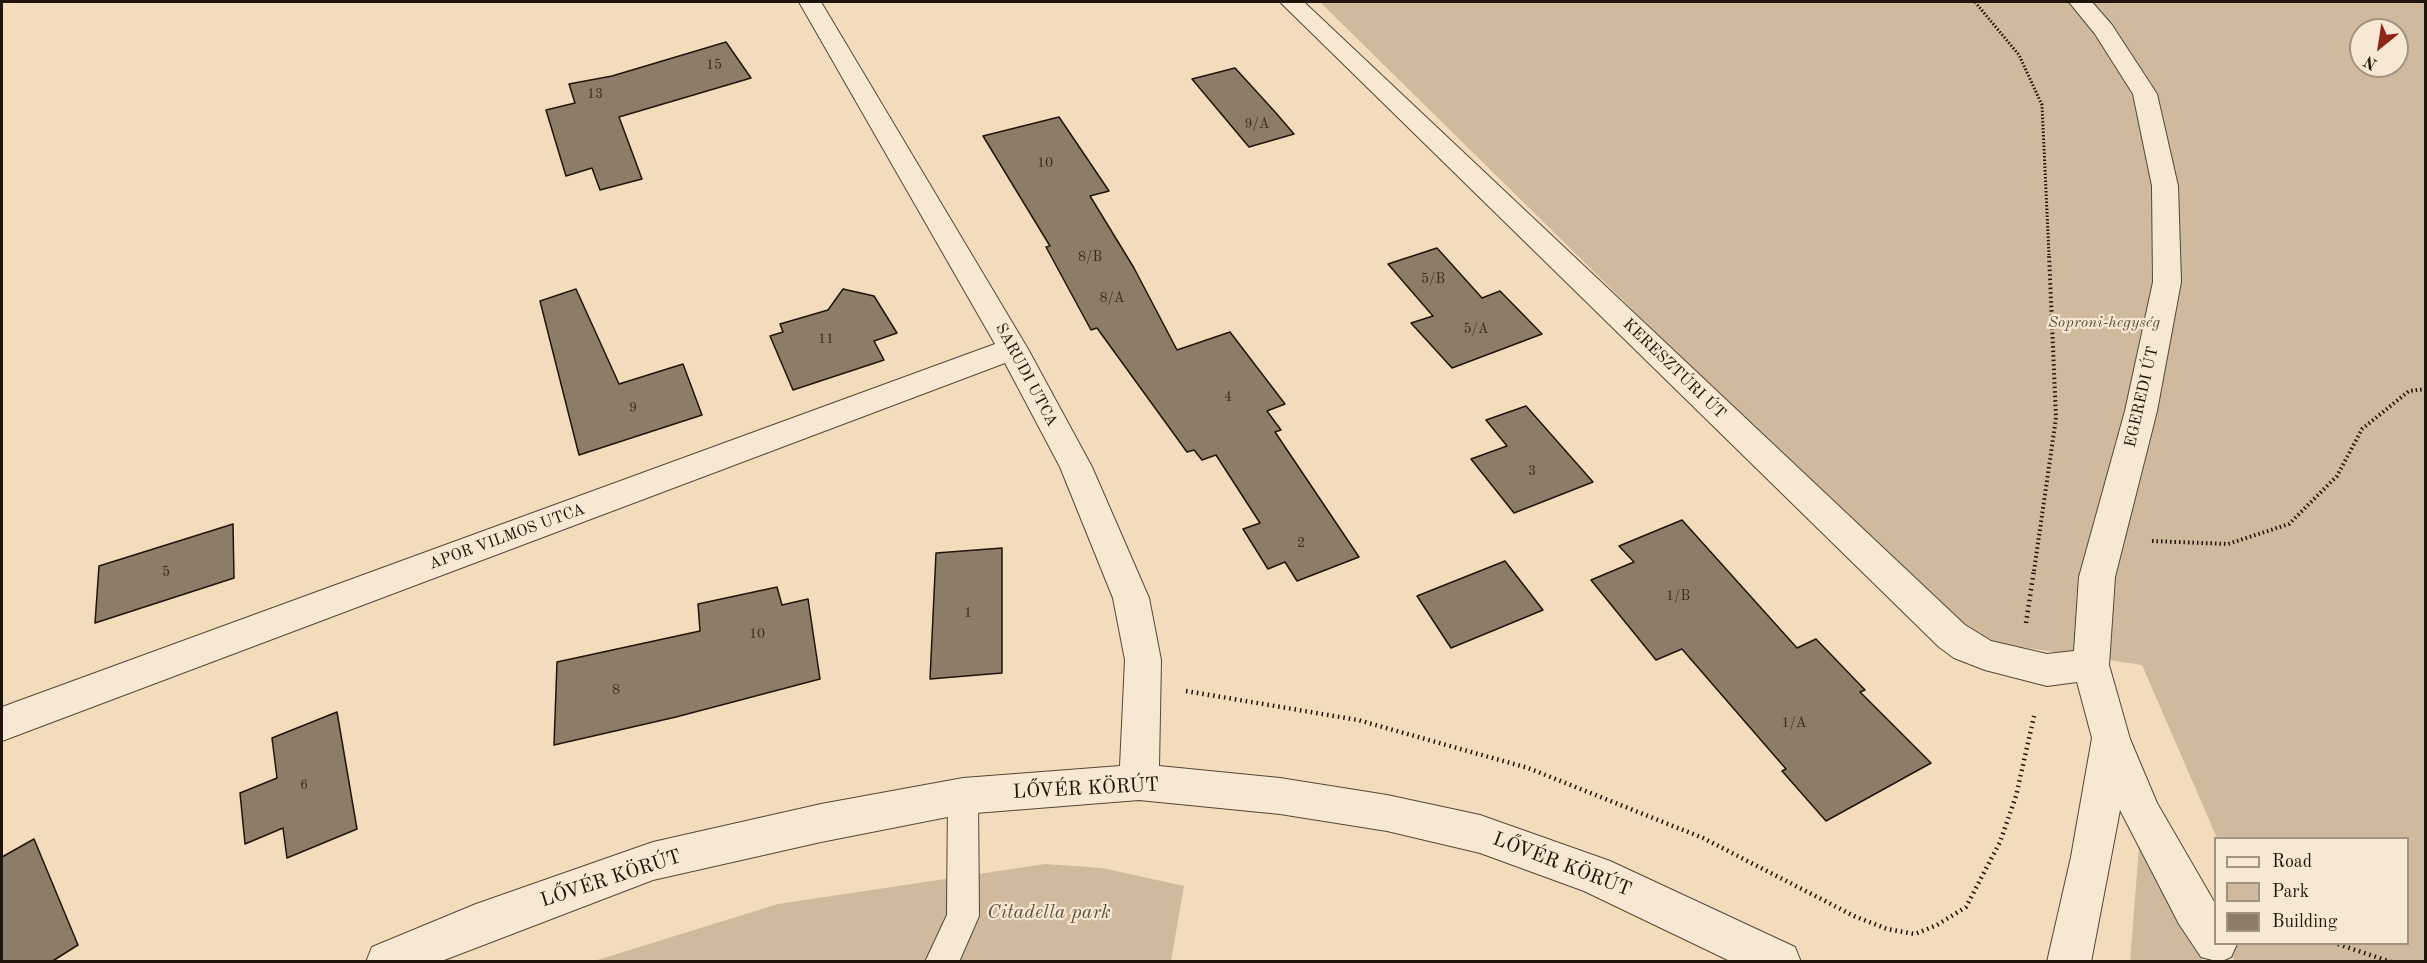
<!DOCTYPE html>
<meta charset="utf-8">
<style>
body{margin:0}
#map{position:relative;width:2427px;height:963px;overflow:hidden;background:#f3dcbc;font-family:"Old Standard TT",serif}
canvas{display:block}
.frame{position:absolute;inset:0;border:3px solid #1f150a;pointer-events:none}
.legend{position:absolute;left:2214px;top:837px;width:195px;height:108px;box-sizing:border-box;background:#f7e8d3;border:2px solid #a19483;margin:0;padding:8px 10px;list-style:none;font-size:18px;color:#1f150a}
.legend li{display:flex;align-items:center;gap:12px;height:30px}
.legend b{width:30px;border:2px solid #a19483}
.north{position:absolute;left:2349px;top:18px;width:60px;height:60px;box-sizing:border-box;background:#f7e8d3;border:2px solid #a19483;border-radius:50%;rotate:210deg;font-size:16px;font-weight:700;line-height:24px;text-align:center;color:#1f150a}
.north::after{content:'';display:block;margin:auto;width:21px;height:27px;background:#8f2418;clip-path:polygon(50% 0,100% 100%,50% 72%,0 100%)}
</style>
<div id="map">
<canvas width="2427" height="963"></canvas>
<div class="frame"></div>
<ul class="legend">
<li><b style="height:8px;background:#f7e8d3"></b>Road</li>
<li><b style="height:16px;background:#cfba9e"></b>Park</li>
<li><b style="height:16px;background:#8d7c67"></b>Building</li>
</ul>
<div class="north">N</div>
</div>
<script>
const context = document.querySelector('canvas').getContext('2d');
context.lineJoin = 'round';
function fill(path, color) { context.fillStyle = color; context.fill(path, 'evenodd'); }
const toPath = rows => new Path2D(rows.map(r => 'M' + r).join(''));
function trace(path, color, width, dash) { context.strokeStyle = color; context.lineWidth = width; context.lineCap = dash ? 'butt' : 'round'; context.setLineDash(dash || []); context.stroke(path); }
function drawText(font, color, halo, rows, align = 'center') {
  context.font = font + ' "Old Standard TT",serif'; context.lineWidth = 4.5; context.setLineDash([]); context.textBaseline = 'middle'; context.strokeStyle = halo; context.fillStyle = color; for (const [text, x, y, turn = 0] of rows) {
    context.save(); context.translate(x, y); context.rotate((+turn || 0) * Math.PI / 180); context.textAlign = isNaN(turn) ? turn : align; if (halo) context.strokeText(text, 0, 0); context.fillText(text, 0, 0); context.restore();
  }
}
const green = toPath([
 [1320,2,2425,2,2425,961,2235,961,2221,944,2408,944,2408,838,2217,838,2142,665,1967,639],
 [2361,30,2397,30,2397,66,2361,66],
 [2139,847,2167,894,2203,961,2130,962],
 [1045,864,1102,868,1184,886,1171,961,591,962,778,904]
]);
const building = toPath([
 [726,42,751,78,619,117,642,179,600,190,592,168,566,176,546,110,575,103,569,84,612,76,726,42],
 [1235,68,1276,113,1294,134,1249,147,1192,79,1235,68],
 [1059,117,1109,191,1090,196,1134,268,1177,350,1230,332,1285,404,1267,411,1281,430,1275,432,1359,557,1297,581,1285,562,1268,569,1243,529,1260,523,1216,455,1202,460,1194,450,1187,452,1097,328,1091,330,1046,247,1050,246,983,136,1059,117],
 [1437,248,1482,298,1500,291,1542,334,1452,368,1411,323,1433,316,1388,264,1437,248],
 [576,289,619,384,683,364,702,415,579,455,540,301,576,289],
 [843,289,874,296,897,333,874,341,884,360,793,390,770,336,783,332,780,324,828,310,843,289],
 [1526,406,1593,482,1514,513,1471,459,1507,446,1486,420,1526,406],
 [1682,520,1797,648,1816,639,1865,690,1860,692,1931,763,1826,821,1782,771,1786,769,1682,649,1656,660,1591,580,1634,562,1619,546,1682,520],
 [233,524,234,578,95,623,99,566,233,524],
 [1002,548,1002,673,930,679,936,553,1002,548],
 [1505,561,1543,610,1451,648,1417,596,1505,561],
 [777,587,782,605,808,599,820,679,676,717,554,745,557,662,700,631,698,604,777,587],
 [337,712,357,829,287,858,283,828,245,844,240,793,277,778,272,738,337,712],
 [34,839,78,945,51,962,2,962,2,857,34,839]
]);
const pathFar2 = toPath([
 [1975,2,2019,55,2042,105,2049,255]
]);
const pathFar1 = toPath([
 [2152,541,2228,544,2289,524,2337,476,2362,429,2409,391,2426,389],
 [2034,571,2056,418,2049,254]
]);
const path = toPath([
 [2026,623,2034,570],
 [1186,691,1358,720,1528,768,1703,838,1854,916,1887,929,1915,934,1937,925,1966,907,2000,842,2016,796,2035,712],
 [2338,944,2391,962]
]);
const service = toPath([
 [963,782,974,786,978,796,979,916,959,962,925,962,947,915,948,796,952,786,963,782]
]);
const minor = toPath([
 [799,2,821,2,1028,349,1092,467,1149,598,1161,660,1159,766,1280,778,1387,795,1480,815,1610,861,1795,947,1801,962,1732,962,1584,891,1480,853,1387,831,1280,814,1139,800,963,814,821,842,653,880,439,962,366,962,372,947,476,904,653,842,821,804,963,778,1120,766,1125,660,1113,598,1060,467,1005,363,2,741,2,707,995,344,799,2],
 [1280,2,1304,2,1965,625,1991,641,2047,654,2074,651,2079,577,2125,411,2153,282,2152,186,2133,94,2095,34,2069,2,2092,2,2112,25,2157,94,2178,186,2181,282,2157,411,2115,577,2109,665,2130,739,2157,803,2216,905,2216,944,2237,944,2231,957,2220,962,2201,957,2179,924,2120,810,2091,962,2047,962,2071,857,2092,738,2077,682,2047,686,1985,670,1954,658,1939,647,1280,2]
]);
const numberNames = [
 ["15",714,65],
 ["13",595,94],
 ["9/A",1257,124],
 ["10",1045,163],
 ["8/B",1090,257],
 ["5/B",1433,279],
 ["8/A",1112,298],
 ["5/A",1476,329],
 ["11",826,339],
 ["4",1228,397],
 ["9",633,408],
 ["3",1532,471],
 ["2",1301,543],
 ["5",166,572],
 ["1/B",1678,596],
 ["1",968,613],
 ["10",757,634],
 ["8",616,690],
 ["1/A",1794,723],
 ["6",304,785]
];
const parkNames = [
 ["Soproni-hegység",2104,323]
];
const streetNames = [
 ["KERESZTÚRI ÚT",1674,369,44],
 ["SARUDI UTCA",1026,375,62],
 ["EGEREDI ÚT",2142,397,-77],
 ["APOR VILMOS UTCA",507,537,-20]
];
const nearStreetnames = [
 ["LŐVÉR KÖRÚT",1086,789,-3],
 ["LŐVÉR KÖRÚT",1562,865,21],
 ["LŐVÉR KÖRÚT",611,879,-18]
];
const nearParknames = [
 ["Citadella park",1049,913]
];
fill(green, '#cfba9e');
fill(building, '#8d7c67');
trace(building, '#1f150a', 1.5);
trace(service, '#544736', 2);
trace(minor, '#544736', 2);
trace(pathFar2, '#1f150a', 3, [1.5, 2]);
trace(pathFar1, '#1f150a', 4, [1.5, 3]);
trace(path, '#1f150a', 4.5, [1.5, 4]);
fill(service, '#f7e8d3');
fill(minor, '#f7e8d3');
drawText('14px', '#3a2f21', null, numberNames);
drawText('italic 16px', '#5d4f3e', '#f7e8d3', parkNames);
drawText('16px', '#1f150a', '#f7e8d3', streetNames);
drawText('20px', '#1f150a', '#f7e8d3', nearStreetnames);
drawText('italic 20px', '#5d4f3e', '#f7e8d3', nearParknames);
</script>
